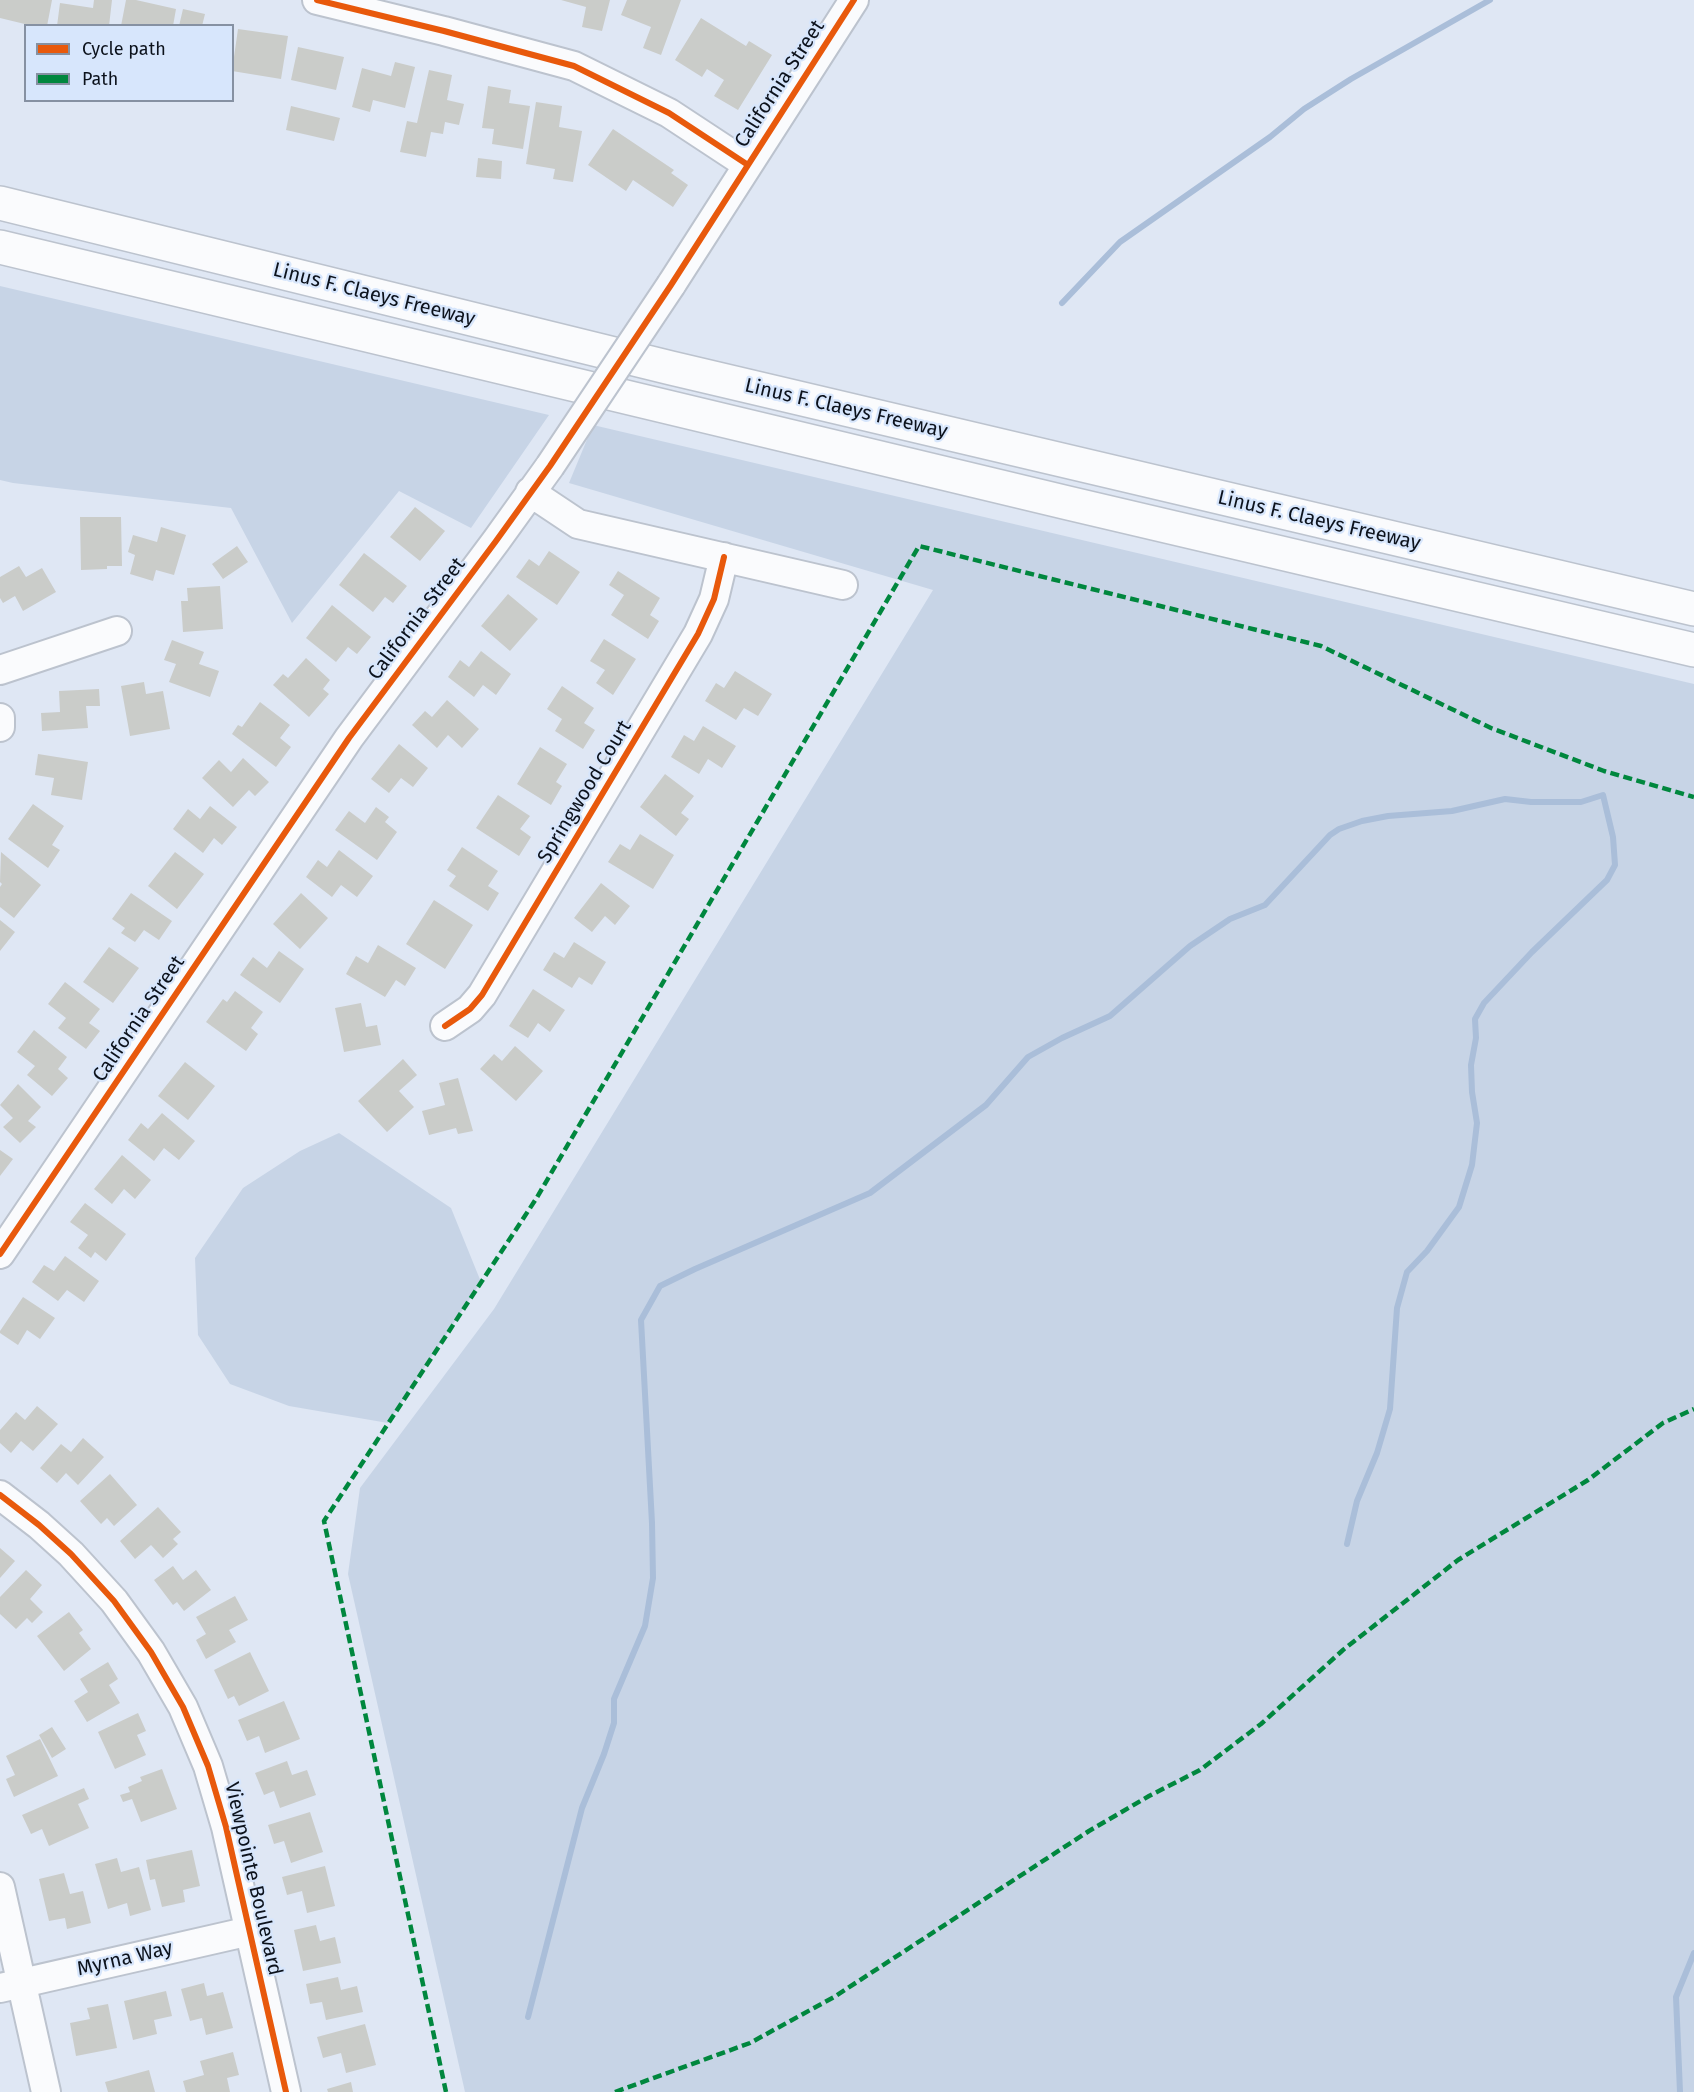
<!DOCTYPE html>
<style>
body{margin:0}
#map{position:relative;width:1694px;height:2092px;overflow:hidden;background:#dfe7f4;font-family:"Fira Sans",sans-serif}
canvas{display:block}
.legend{position:absolute;left:24px;top:24px;width:210px;height:78px;box-sizing:border-box;background:#d7e6fc;border:2px solid #8691a2;margin:0;padding:8px 10px;list-style:none;font-size:18px;color:#0c121c}
.legend li{display:flex;align-items:center;gap:12px;height:30px}
.legend b{width:30px;border:2px solid #8691a2}
</style>
<div id="map">
<canvas width="1694" height="2092"></canvas>
<ul class="legend">
<li><b style="height:8px;background:#e8590c"></b>Cycle path</li>
<li><b style="height:8px;background:#00873e"></b>Path</li>
</ul>
</div>
<script>
const context = document.querySelector('canvas').getContext('2d');
context.lineJoin = 'round';
function fill(path, color) { context.fillStyle = color; context.fill(path, 'evenodd'); }
const toPath = rows => new Path2D(rows.map(r => 'M' + r).join(''));
function trace(path, color, width, dash) { context.strokeStyle = color; context.lineWidth = width; context.lineCap = dash ? 'butt' : 'round'; context.setLineDash(dash || []); context.stroke(path); }
function drawText(font, color, halo, rows, align = 'center') {
  context.font = font + ' "Fira Sans",sans-serif'; context.lineWidth = 4.5; context.setLineDash([]); context.textBaseline = 'middle'; context.strokeStyle = halo; context.fillStyle = color; for (const [text, x, y, turn = 0] of rows) {
    context.save(); context.translate(x, y); context.rotate((+turn || 0) * Math.PI / 180); context.textAlign = isNaN(turn) ? turn : align; if (halo) context.strokeText(text, 0, 0); context.fillText(text, 0, 0); context.restore();
  }
}
const green = toPath([
 [0,286,549,415,471,528,399,491,292,623,231,508,13,483,0,480],
 [593,425,1694,684,1694,2092,465,2092,348,1574,360,1488,494,1309,933,590,569,483],
 [339,1133,451,1208,481,1282,388,1423,289,1406,230,1384,198,1335,195,1258,243,1188,300,1151]
]);
const stream = toPath([
 [1062,303,1120,242,1270,137,1304,109,1351,79,1490,0],
 [528,2017,582,1808,604,1754,614,1723,614,1699,645,1626,653,1578,652,1523,641,1320,660,1286,695,1269,870,1193,986,1105,1028,1057,1062,1038,1110,1016,1190,946,1230,919,1265,905,1330,835,1339,829,1362,821,1388,816,1452,811,1505,799,1531,802,1581,802,1603,795,1613,837,1615,865,1607,880,1532,952,1484,1003,1475,1019,1476,1038,1471,1065,1472,1092,1477,1123,1472,1165,1459,1207,1427,1251,1407,1272,1397,1308,1390,1409,1377,1453,1357,1501,1347,1544],
 [1680,2092,1676,1997,1694,1953]
]);
const building = toPath([
 [0,0,52,0,47,26,33,26,0,18],
 [94,0,112,0,109,26,57,26,60,3,93,8],
 [126,0,136,0,176,9,173,26,121,26],
 [561,0,610,0,602,31,582,27,586,7],
 [627,0,681,0,661,55,643,48,651,27,621,15],
 [183,9,205,14,202,26,179,26],
 [701,18,746,46,749,41,772,55,738,110,714,96,724,80,707,69,702,77,675,60],
 [238,29,288,36,281,79,232,71],
 [298,47,344,57,336,90,291,80],
 [395,62,415,67,405,108,373,100,370,112,352,107,362,68,391,76],
 [429,70,452,75,447,100,464,104,459,125,445,122,443,134,431,132,426,157,400,152,407,121,417,123],
 [488,86,511,90,509,103,530,106,523,149,492,144,494,129,482,128],
 [536,102,562,106,559,127,582,131,573,182,553,179,555,169,526,164],
 [291,106,340,118,334,141,286,130],
 [613,129,674,170,671,173,688,185,673,207,633,180,626,191,588,165],
 [478,158,502,161,501,179,476,177],
 [415,507,445,531,420,561,390,537],
 [80,517,121,517,122,566,107,566,107,569,81,570],
 [161,527,186,535,174,575,156,570,153,581,130,574,135,555,128,552,133,535,157,542],
 [237,546,248,562,223,579,212,564],
 [549,551,580,572,557,605,516,577,529,559,539,566],
 [364,553,407,586,393,603,385,597,373,612,339,585],
 [19,566,26,577,42,568,56,592,23,611,15,596,3,603,0,598,0,577],
 [618,571,660,598,650,615,659,621,648,639,611,615,624,595,609,585],
 [220,586,223,629,183,632,181,601,188,601,187,588],
 [508,594,538,619,510,651,481,626],
 [332,605,371,637,357,654,348,647,336,662,306,638],
 [604,639,636,659,613,695,596,683,605,670,590,661],
 [172,640,204,652,199,664,219,671,210,697,169,682,176,664,164,660],
 [481,651,511,674,496,695,483,685,474,697,448,677,460,660,469,667],
 [306,658,330,680,323,689,329,694,309,717,273,685,283,674,288,678],
 [735,671,772,694,758,716,744,708,736,720,705,701,716,683,724,688],
 [144,682,146,694,163,691,170,729,130,736,121,686],
 [562,686,594,708,584,723,595,730,583,749,555,731,562,719,547,709],
 [99,689,100,706,86,706,88,728,42,731,41,713,60,712,59,691],
 [447,700,479,729,462,748,448,735,437,748,412,725,425,711,432,717],
 [260,702,290,725,280,738,291,747,276,767,232,734,238,725,242,727],
 [703,726,736,746,722,768,708,759,699,774,671,757,684,735,694,741],
 [399,744,428,768,413,787,401,778,389,793,371,779],
 [540,747,567,764,556,782,562,786,551,805,517,784],
 [38,754,88,762,82,800,51,795,54,778,35,775],
 [243,758,269,782,255,796,249,790,233,807,202,778,219,760,231,772],
 [665,774,694,796,681,813,689,819,676,836,640,807],
 [498,795,530,816,520,829,531,837,519,856,476,828],
 [33,804,64,826,52,845,60,850,48,868,8,839],
 [210,806,237,827,222,845,214,838,203,853,173,829,188,809,200,819],
 [376,807,389,817,385,822,397,832,377,860,335,830,349,811,365,823],
 [640,834,674,855,653,889,608,862,620,844,630,850],
 [462,847,498,871,488,886,499,893,488,911,449,886,456,876,447,870],
 [339,850,373,876,357,897,341,885,332,897,306,877,318,860,327,867],
 [1,852,41,885,14,918,0,907,0,887,2,884,0,882],
 [175,852,204,874,177,909,148,886],
 [601,883,630,906,615,925,605,916,592,932,574,918],
 [131,893,172,921,159,940,144,930,135,942,121,933,125,928,112,919],
 [301,893,328,918,300,949,273,924],
 [434,900,473,925,445,969,406,944],
 [0,920,15,932,0,951],
 [574,942,606,962,592,985,579,977,572,988,543,970,554,952,564,958],
 [378,945,416,968,405,986,396,980,385,997,346,974,356,956,368,963],
 [109,947,139,968,113,1003,83,982],
 [279,951,304,969,280,1003,240,975,253,957,267,968],
 [65,982,100,1009,89,1023,100,1031,86,1049,58,1028,66,1018,48,1004],
 [533,989,565,1010,550,1032,538,1023,528,1038,509,1026],
 [235,991,263,1012,251,1028,258,1034,246,1051,206,1022,223,999,227,1002],
 [361,1003,366,1027,377,1025,381,1045,344,1052,335,1008],
 [34,1030,67,1057,58,1069,68,1078,52,1096,27,1075,35,1066,17,1052],
 [515,1046,543,1071,516,1101,480,1069,494,1054,502,1061],
 [403,1059,417,1075,399,1091,414,1107,387,1132,358,1101],
 [185,1062,215,1086,188,1120,158,1096],
 [458,1078,473,1131,458,1134,456,1128,429,1135,422,1111,445,1105,439,1083],
 [18,1084,41,1107,28,1121,36,1127,20,1143,3,1127,13,1118,0,1105],
 [162,1113,195,1141,179,1160,164,1148,154,1161,128,1140,141,1123,148,1129],
 [0,1150,13,1159,0,1176],
 [122,1155,151,1180,135,1199,124,1189,112,1204,94,1189],
 [85,1203,126,1234,106,1261,95,1252,91,1258,78,1248,88,1235,70,1222],
 [65,1256,99,1281,84,1302,67,1290,58,1301,32,1282,44,1265,54,1271],
 [23,1297,55,1318,40,1339,27,1330,18,1345,0,1333,0,1331],
 [37,1406,58,1424,33,1451,21,1441,11,1453,0,1443,0,1430,16,1412,25,1420],
 [83,1438,104,1457,78,1485,66,1473,57,1483,40,1468,61,1444,71,1452],
 [110,1474,137,1505,114,1526,107,1518,101,1524,80,1501],
 [158,1507,181,1532,173,1539,178,1544,163,1558,151,1545,135,1559,120,1541],
 [0,1548,15,1561,0,1578],
 [173,1566,183,1580,196,1570,211,1590,184,1611,177,1602,173,1605,154,1580],
 [26,1570,42,1585,30,1599,43,1612,32,1623,27,1618,16,1629,0,1614,0,1597],
 [235,1596,248,1620,229,1630,236,1642,206,1659,196,1640,206,1634,196,1617],
 [69,1612,83,1630,79,1633,91,1649,64,1671,37,1636],
 [250,1652,269,1691,239,1706,234,1696,228,1699,214,1670],
 [108,1662,118,1679,109,1685,120,1703,87,1722,74,1701,88,1692,80,1679],
 [284,1701,300,1739,265,1753,259,1736,247,1741,238,1720],
 [138,1713,146,1731,137,1735,146,1755,115,1769,98,1732],
 [52,1727,66,1749,52,1758,39,1735],
 [40,1739,58,1776,14,1797,6,1779,15,1775,6,1756],
 [287,1761,292,1775,307,1770,316,1795,280,1808,274,1791,264,1795,255,1773],
 [162,1769,177,1809,141,1822,132,1799,123,1802,120,1795,130,1792,128,1787,142,1781,140,1777],
 [84,1788,89,1799,78,1804,89,1828,49,1846,42,1829,31,1834,22,1815],
 [310,1812,323,1852,291,1863,284,1841,274,1844,268,1825],
 [192,1850,200,1886,183,1890,185,1902,162,1907,155,1879,150,1880,146,1860],
 [117,1858,121,1872,139,1867,151,1910,130,1916,127,1903,108,1909,95,1864],
 [325,1866,335,1906,307,1913,302,1891,287,1895,282,1877],
 [64,1873,70,1894,83,1891,91,1923,67,1929,65,1918,49,1921,39,1879],
 [316,1925,320,1941,335,1937,341,1963,303,1971,294,1930],
 [338,1977,341,1990,357,1986,363,2012,326,2020,322,2002,310,2004,306,1984],
 [204,1983,207,1996,223,1992,233,2028,206,2035,202,2018,190,2021,181,1989],
 [166,1991,172,2016,154,2020,157,2034,133,2040,124,2001],
 [108,2004,117,2048,76,2056,70,2023,90,2019,87,2008],
 [365,2024,376,2065,346,2073,341,2053,323,2058,317,2037],
 [233,2052,239,2075,227,2078,230,2092,186,2092,183,2081,204,2075,200,2061],
 [149,2070,155,2092,108,2092,105,2082],
 [351,2082,353,2092,328,2092,327,2089]
]);
const minor = toPath([
 [317,0,444,31,574,66,669,113,748,165],
 [671,285,854,0],
 [530,492,578,524,843,585],
 [0,670,117,631],
 [0,718,0,727],
 [445,1026,470,1009,482,995,698,634,714,599,724,557],
 [0,1254,349,738,496,541,550,466],
 [0,1495,39,1525,71,1554,114,1601,151,1652,183,1707,208,1766,226,1827,286,2092],
 [0,1887,46,2092],
 [0,1988,250,1931]
]);
const highway = toPath([
 [0,203,671,368,1694,609],
 [0,247,1068,503,1694,650]
]);
const minorBridge = toPath([
 [550,466,671,285]
]);
const quiet = toPath([
 [446,2092,324,1521,536,1199,919,546,1321,646,1491,728,1604,771,1694,797],
 [615,2092,750,2043,834,1997,1089,1831,1149,1796,1200,1770,1261,1724,1343,1650,1458,1560,1588,1480,1663,1423,1694,1409]
]);
const cycleway = toPath([
 [317,0,444,31,574,66,669,113,748,165],
 [445,1026,470,1009,482,995,698,634,714,599,724,557],
 [0,1254,349,738,496,541,550,466,671,285,854,0],
 [0,1495,39,1525,71,1554,114,1601,151,1652,183,1707,208,1766,226,1827,286,2092]
]);
const streetNames = [
 ["California Street",780,84,-57],
 ["Linus F. Claeys Freeway",374,295,14],
 ["Linus F. Claeys Freeway",846,409,13],
 ["Linus F. Claeys Freeway",1319,521,13],
 ["California Street",417,619,-53],
 ["Springwood Court",585,792,-59],
 ["California Street",139,1019,-56],
 ["Viewpointe Boulevard",253,1879,77],
 ["Myrna Way",125,1959,-13]
];
fill(green, '#c7d4e6');
trace(stream, '#aabed9', 6);
fill(building, '#caccc9');
trace(minor, '#bcc3ce', 32);
trace(highway, '#bcc3ce', 36);
trace(minor, '#fafbfd', 28);
trace(highway, '#fafbfd', 33);
trace(minorBridge, '#bcc3ce', 32, []);
trace(minorBridge, '#fafbfd', 28);
trace(quiet, '#00873e', 4.5, [9, 4.5]);
trace(cycleway, '#e8590c', 6);
drawText('20px', '#0c121c', '#d7e6fc', streetNames);
</script>
